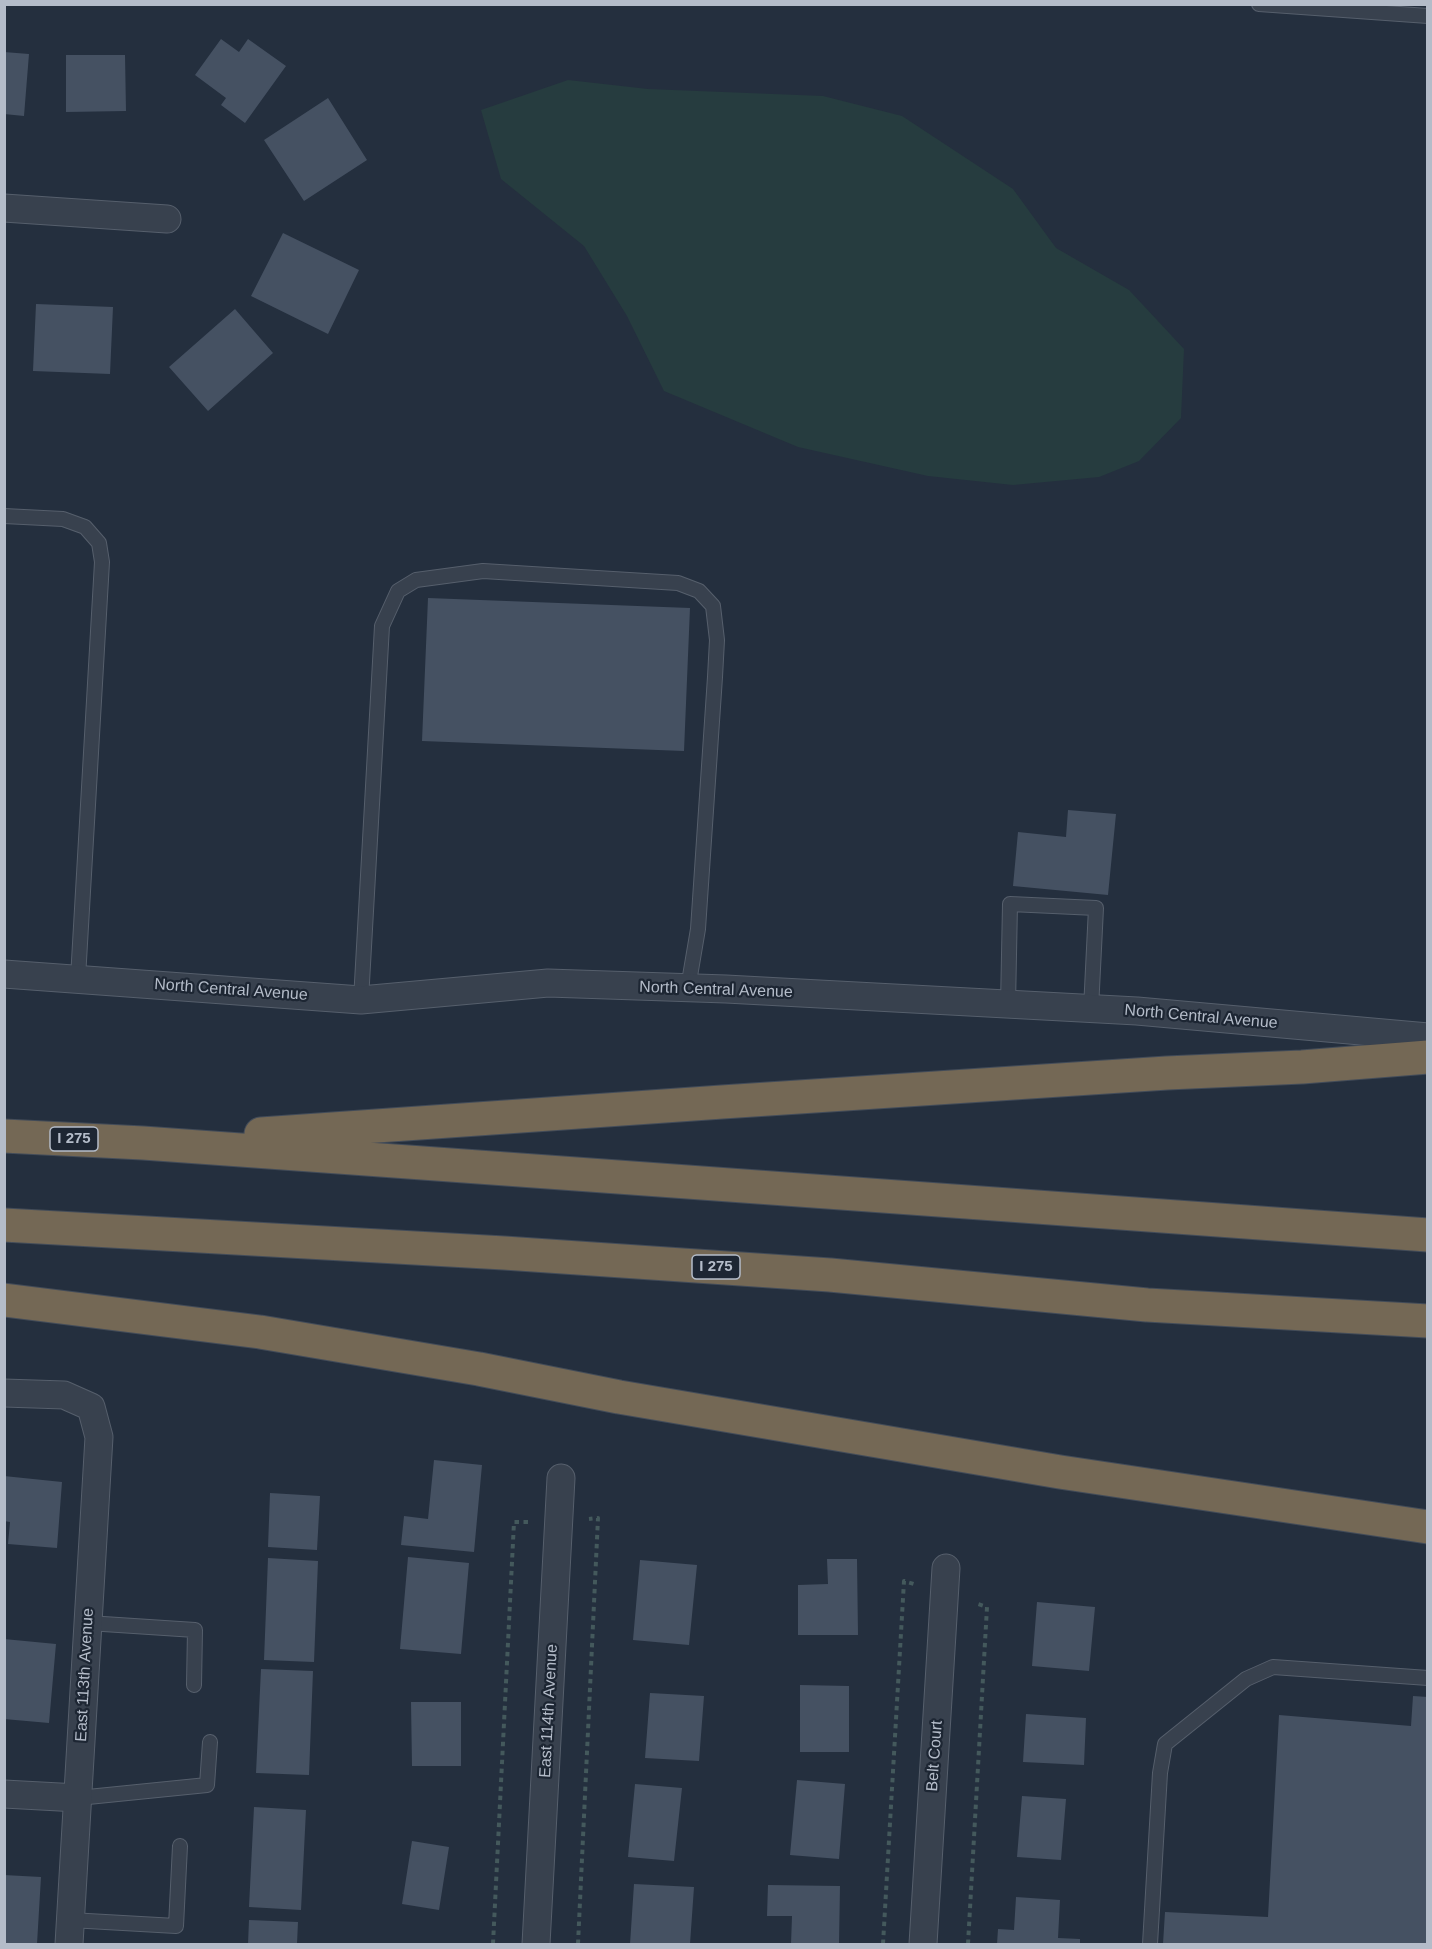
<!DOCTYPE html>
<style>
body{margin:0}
#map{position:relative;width:1432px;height:1949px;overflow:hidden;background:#242f3e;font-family:Arial,sans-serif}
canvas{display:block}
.frame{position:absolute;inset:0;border:6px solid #b4bcc9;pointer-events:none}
</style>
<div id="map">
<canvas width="1432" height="1949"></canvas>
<div class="frame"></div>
</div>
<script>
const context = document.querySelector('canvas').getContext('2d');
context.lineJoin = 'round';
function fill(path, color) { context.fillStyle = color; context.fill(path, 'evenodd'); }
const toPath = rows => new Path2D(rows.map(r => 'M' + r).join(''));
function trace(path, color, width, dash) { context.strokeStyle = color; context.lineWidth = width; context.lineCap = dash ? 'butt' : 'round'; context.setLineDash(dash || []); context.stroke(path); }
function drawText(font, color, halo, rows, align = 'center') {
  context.font = font + ' Arial,sans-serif'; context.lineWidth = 4.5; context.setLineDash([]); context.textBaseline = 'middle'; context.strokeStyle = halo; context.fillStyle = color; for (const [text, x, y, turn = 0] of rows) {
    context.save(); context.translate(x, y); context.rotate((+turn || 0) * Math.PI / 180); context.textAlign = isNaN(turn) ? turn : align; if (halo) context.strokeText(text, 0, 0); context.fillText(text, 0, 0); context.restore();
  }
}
const green = toPath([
 [568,80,648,89,823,96,902,116,1013,189,1056,248,1129,290,1184,349,1181,418,1139,461,1099,477,1013,485,928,476,798,447,664,391,627,316,584,246,501,179,481,110]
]);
const building = toPath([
 [221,39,239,52,248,39,286,66,245,123,221,105,226,98,195,75],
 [4,52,29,54,24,116,4,114],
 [66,55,125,55,126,111,66,112],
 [328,98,367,160,304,201,264,140],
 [283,233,359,270,328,334,251,296],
 [36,304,113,307,110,374,33,371],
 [235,309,273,353,208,411,169,367],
 [428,598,690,608,684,751,422,741],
 [1068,810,1116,814,1108,895,1013,886,1018,832,1066,837],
 [434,1460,482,1465,474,1552,401,1545,404,1516,428,1519],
 [4,1476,62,1482,57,1548,8,1544,10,1522,4,1521],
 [270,1493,320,1496,317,1550,268,1547],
 [408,1557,469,1563,461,1654,400,1649],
 [268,1558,318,1561,314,1662,264,1660],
 [827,1559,857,1559,858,1635,798,1635,798,1585,828,1584],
 [640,1560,697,1565,689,1645,633,1640],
 [1037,1602,1095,1607,1089,1671,1032,1666],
 [4,1639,56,1644,49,1723,4,1719],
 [261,1669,313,1671,309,1775,256,1773],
 [800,1685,849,1686,849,1752,800,1752],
 [650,1693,704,1696,699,1761,645,1758],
 [1413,1696,1428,1697,1428,1944,1163,1944,1165,1912,1268,1917,1279,1715,1411,1726],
 [411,1702,461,1702,461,1766,412,1766],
 [1026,1714,1086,1718,1084,1765,1023,1762],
 [797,1780,845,1784,839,1859,790,1855],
 [635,1784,682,1788,674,1861,628,1857],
 [1022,1796,1066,1799,1061,1860,1017,1857],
 [254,1807,306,1810,301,1910,249,1907],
 [412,1841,449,1847,439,1910,402,1904],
 [4,1875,41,1877,37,1944,4,1944],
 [634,1884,694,1887,690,1944,630,1944],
 [768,1885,840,1886,839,1944,791,1944,792,1916,767,1916],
 [1016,1897,1060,1900,1058,1938,1080,1939,1080,1944,997,1944,998,1929,1014,1930],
 [249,1920,298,1922,297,1944,248,1944]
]);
const path = toPath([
 [493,1944,514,1522,528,1522],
 [578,1944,598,1518,589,1519],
 [883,1944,904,1581,914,1584],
 [968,1944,987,1607,975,1603]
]);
const lane = toPath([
 [1259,4,1428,16],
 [4,516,63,519,85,527,99,543,102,562,78,978],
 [361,1000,382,626,398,591,416,580,483,571,678,583,699,591,713,606,717,640,715,677,698,929,688,988],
 [1008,1005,1010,904,1096,908,1091,1009],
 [88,1623,195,1630,194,1685],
 [78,1798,207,1785,210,1742],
 [70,1920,176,1926,180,1846],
 [1150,1944,1160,1773,1165,1744,1246,1679,1273,1667,1428,1678]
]);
const street = toPath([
 [4,208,167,219],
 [4,974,361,1000,548,983,726,989,1137,1011,1428,1037],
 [4,1393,64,1395,91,1407,99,1437,69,1944],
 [4,1794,78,1798],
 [536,1944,561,1478],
 [923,1944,946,1568]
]);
const highway = toPath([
 [261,1134,722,1102,1167,1073,1302,1067,1428,1057],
 [4,1136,143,1143,1428,1235],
 [4,1225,504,1253,830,1275,1147,1305,1428,1321],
 [4,1300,260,1332,479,1369,619,1397,1060,1472,1428,1527]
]);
const shields = [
 [74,1139,48],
 [716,1267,48]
];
const shieldNames = [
 ["I 275",74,1139],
 ["I 275",716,1267]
];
const streetNames = [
 ["North Central Avenue",231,990,4],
 ["North Central Avenue",716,990,2],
 ["North Central Avenue",1201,1017,5],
 ["East 113th Avenue",85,1675,-87],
 ["East 114th Avenue",549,1711,-87],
 ["Belt Court",935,1756,-86]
];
fill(green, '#263c3f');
fill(building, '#455162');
trace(lane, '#565f6c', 16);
trace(street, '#565f6c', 29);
trace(highway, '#434c59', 35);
trace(path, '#44595c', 4, [4.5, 4.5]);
trace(lane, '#38414e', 14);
trace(street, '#38414e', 27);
trace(highway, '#746855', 33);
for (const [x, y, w] of shields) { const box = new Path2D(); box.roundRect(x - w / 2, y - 12, w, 24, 4.5); context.fillStyle = '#1d2633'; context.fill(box); trace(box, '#b4bcc9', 1.5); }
drawText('bold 15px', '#b4bcc9', null, shieldNames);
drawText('16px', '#b4bcc9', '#1d2633', streetNames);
</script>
